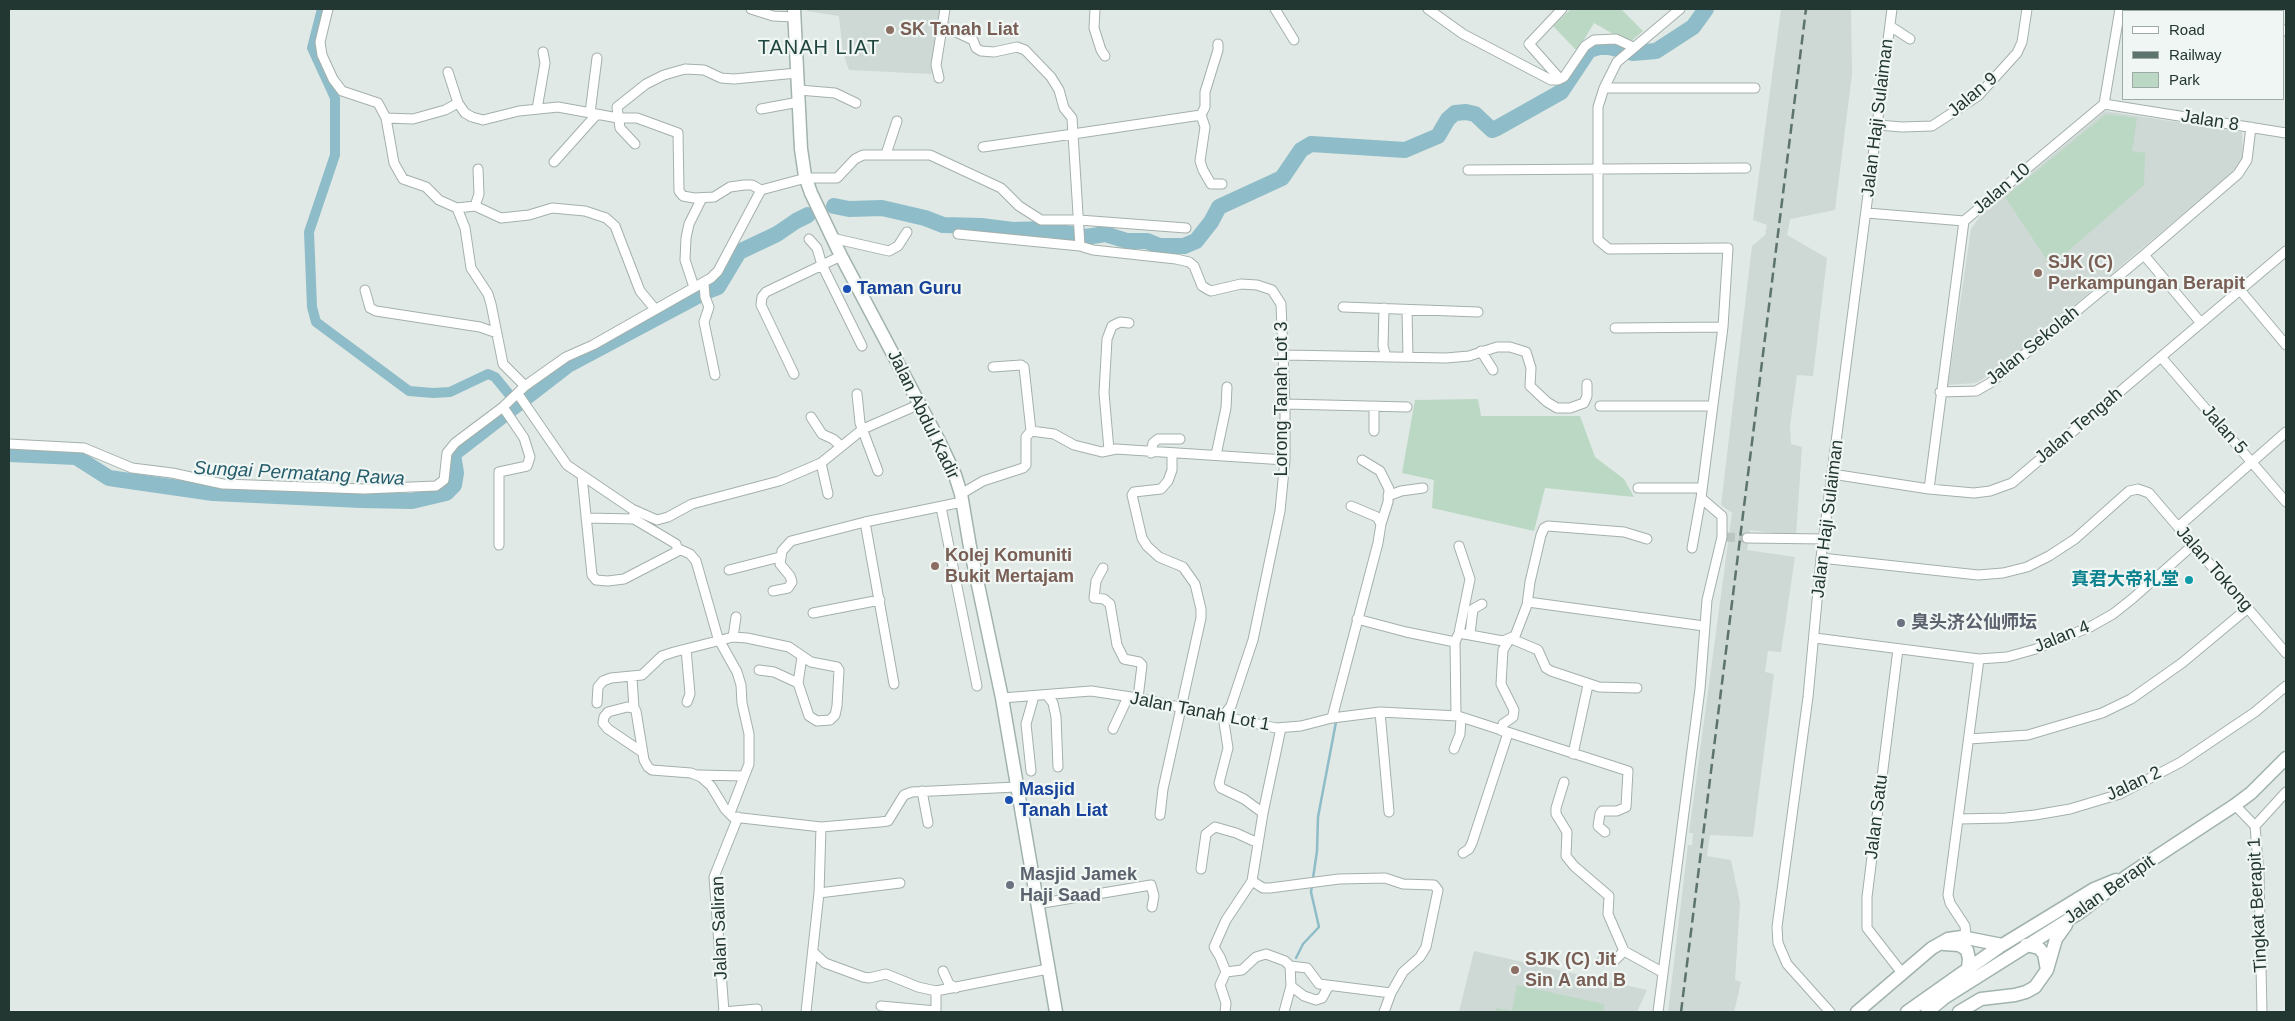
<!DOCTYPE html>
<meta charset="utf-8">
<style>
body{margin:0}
#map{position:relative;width:2295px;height:1021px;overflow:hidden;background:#e0e9e5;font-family:Helvetica,sans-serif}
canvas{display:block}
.frame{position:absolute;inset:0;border:10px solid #233732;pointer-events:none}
.legend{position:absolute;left:2122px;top:10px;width:162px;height:90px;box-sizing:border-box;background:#f0f6f3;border:1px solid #9eaaa6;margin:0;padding:6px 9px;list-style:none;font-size:15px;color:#233732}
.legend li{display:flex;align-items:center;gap:10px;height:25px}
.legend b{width:25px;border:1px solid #9eaaa6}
</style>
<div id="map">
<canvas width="2295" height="1021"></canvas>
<div class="frame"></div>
<ul class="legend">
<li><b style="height:6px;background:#fff"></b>Road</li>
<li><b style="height:6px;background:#5d736e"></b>Railway</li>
<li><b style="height:14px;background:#bbd8c4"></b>Park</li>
</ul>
</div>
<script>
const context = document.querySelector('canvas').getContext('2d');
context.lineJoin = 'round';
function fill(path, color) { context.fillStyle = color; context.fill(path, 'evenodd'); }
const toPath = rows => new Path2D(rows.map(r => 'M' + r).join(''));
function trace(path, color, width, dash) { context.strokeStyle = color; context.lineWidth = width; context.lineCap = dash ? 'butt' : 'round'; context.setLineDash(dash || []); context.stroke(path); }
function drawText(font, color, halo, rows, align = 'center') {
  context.font = font + ' Helvetica,"Noto Sans SC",sans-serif'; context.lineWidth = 4.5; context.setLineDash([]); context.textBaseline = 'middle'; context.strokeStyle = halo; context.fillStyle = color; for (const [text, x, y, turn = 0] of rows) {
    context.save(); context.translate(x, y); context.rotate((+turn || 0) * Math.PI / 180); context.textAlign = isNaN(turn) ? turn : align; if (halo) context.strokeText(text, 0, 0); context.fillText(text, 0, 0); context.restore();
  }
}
const built = toPath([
 [807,9,942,9,938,44,931,74,849,70,843,53,839,16,807,11],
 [1781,9,1851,9,1852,74,1835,210,1790,219,1787,235,1827,258,1813,376,1797,375,1790,426,1791,444,1802,447,1796,536,1750,530,1747,550,1795,557,1781,652,1768,651,1765,672,1774,674,1753,837,1710,835,1707,856,1731,860,1740,903,1735,980,1741,982,1734,1012,1668,1012,1688,845,1692,845,1693,833,1689,833,1732,513,1721,505,1752,246,1765,235,1767,225,1753,220],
 [2105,111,2242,132,2243,158,2238,166,2221,182,1997,370,1976,383,1948,385,1971,229,1981,215],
 [1474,951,1647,990,1637,1012,1459,1012]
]);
const green = toPath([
 [1571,9,1621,9,1643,31,1629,43,1594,23,1577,51,1553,26],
 [2106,114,2137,118,2132,151,2145,153,2144,185,2051,266,2005,197],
 [1478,399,1481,416,1580,416,1595,457,1624,479,1634,497,1545,488,1534,531,1432,508,1434,480,1402,473,1415,400],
 [1517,985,1604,1004,1603,1012,1495,1012,1496,1008,1512,1011]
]);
const stream = toPath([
 [1296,958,1303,944,1319,927,1311,892,1317,851,1318,817,1336,722]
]);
const canal = toPath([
 [322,9,312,48,335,98,335,155,309,232,312,307,316,322,409,391,433,393,450,392,488,374,495,377,517,404]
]);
const river = toPath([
 [834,206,849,209,882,208,925,218,943,225,981,226,1013,230,1046,229,1086,237,1105,234,1127,241,1147,241,1159,246,1184,246,1196,241,1211,222,1219,207,1282,178,1301,150,1311,144,1405,150,1438,136,1448,119,1455,113,1466,112,1475,114,1492,130,1497,128,1561,92,1589,50,1599,47,1609,47,1633,53,1656,51,1693,27,1706,9],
 [9,454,76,457,109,478,213,493,361,500,412,501,446,493,454,485,456,473,453,454,568,365,705,292,718,287,739,252,777,234,796,221,808,215]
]);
const minorTunnel = toPath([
 [1726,537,1747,538]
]);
const minor = toPath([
 [328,9,320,42,322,55,333,79,342,91,378,103,386,118,394,163,403,179,426,187,439,200,457,208,465,228,471,268,488,294,491,304,503,364,525,386],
 [751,9,773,16,794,17],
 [1095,9,1094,28,1101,50,1105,56],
 [1275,9,1294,40],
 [1428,9,1463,34,1551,80,1558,80,1564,77,1585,46,1594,40,1616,39,1633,47],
 [1680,9,1617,62,1604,88,1598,107,1598,240,1609,249,1728,248,1723,327,1701,498,1692,548],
 [2142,9,2158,11],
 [943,26,973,40,976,48,981,51,994,52,1017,47,1025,50,1051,77,1059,90,1064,108,1072,118,1073,134,983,147],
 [1890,26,1910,39],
 [2284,30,2286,31],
 [448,72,458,103,465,113,472,117,483,120,519,111,558,107,618,118,637,118,678,133,679,191,683,196,694,198,714,197,730,187,744,185,752,185,761,190],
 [939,78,936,65,945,9],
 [1560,79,1529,44,1562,9],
 [1604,88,1755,88],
 [799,90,835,93,856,103],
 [2104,104,2286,133],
 [537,109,545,63,543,52],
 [761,109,799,102],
 [590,113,597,58],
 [1201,115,1205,127,1200,161,1203,170,1211,184,1222,184],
 [386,118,413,119,445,110,458,103],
 [1878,125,1902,127,1932,126,1978,96,2017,53,2022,42,2027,9],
 [635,144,620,128,617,107,646,84,664,75,685,69,704,70,721,78,734,79,797,73],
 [886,154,897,121],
 [554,162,597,114],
 [1468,170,1746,168],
 [475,206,501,218,529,215,552,208,585,211,606,218,615,226,640,291,655,309],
 [457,208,475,206,479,194,478,169],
 [1867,213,1964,221],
 [958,234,1080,246,1093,250,1176,259,1189,262,1194,266,1202,286,1207,289,1211,291,1241,284,1257,285,1272,290,1281,304,1285,404,1285,460,1280,511,1253,640,1231,706,1223,716,1228,748,1219,783,1221,788,1244,799,1263,813,1252,881,1226,920,1214,947,1220,957,1226,972],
 [832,238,889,251,898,246,907,232],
 [809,239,817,248,822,265,862,346],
 [1080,246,1073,134,1201,115,1205,107,1205,92,1218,50,1218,44],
 [2144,255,2201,323],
 [704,284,705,297,709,307,704,322,715,375],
 [694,287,685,260,686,238,689,224,702,198],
 [365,290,370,308,376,311,480,327,497,333],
 [2240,290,2286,345],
 [1343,307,1478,312],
 [1384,308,1383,346,1386,357],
 [1407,310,1408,357],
 [1615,328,1723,327],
 [1481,351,1493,370],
 [1285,355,1446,358,1469,356,1497,347,1510,347,1526,352,1531,368,1530,386,1547,402,1557,408,1570,408,1584,403,1587,396,1587,384],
 [2161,357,2286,502],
 [993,367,1021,365,1024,367,1031,431],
 [794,374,761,305,762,297,766,292,841,256],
 [1940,392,1976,391,1990,383,2144,255,2238,174,2247,160,2251,127],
 [518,394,567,465,632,509,657,520,668,517,692,504,779,481,821,463,863,429,920,404],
 [857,394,860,423,878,471],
 [1285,404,1407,407],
 [1374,406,1374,431],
 [1600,406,1712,406],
 [811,417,822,434,833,439,841,446],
 [9,444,84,448,132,468,172,473,223,484,364,489,436,486,444,480,447,453,455,443,503,407,525,386,566,357,593,345,711,278,718,271,761,190,806,178,837,178,855,159,863,155,930,155,1001,188,1019,206,1041,220,1079,220,1186,228],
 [1109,450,1104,393,1107,339,1112,326,1120,322,1129,323],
 [1151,453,1153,443,1158,439,1180,439],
 [1216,455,1226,408,1227,387],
 [821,463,828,494],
 [1832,474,1929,489,1974,493,1990,491,2012,483,2286,251],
 [582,476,592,575,596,580,608,581,624,579,678,551,676,544,634,519],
 [1638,488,1701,488],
 [1929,489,1964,221,2104,104,2120,9],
 [961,494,983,481,1023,468,1026,465,1026,437,1031,431,1054,434,1074,445,1102,452,1116,449,1285,460],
 [1388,496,1401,491,1423,488],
 [1351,506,1377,517,1381,524],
 [941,507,977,686],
 [586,518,634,519,634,513],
 [865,522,894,684],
 [2178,527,2286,432],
 [1747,538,1824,539],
 [499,545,499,472,527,466,530,457,524,438,503,407],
 [679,549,690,554,696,561,718,638,737,672,741,685,742,703,749,734,749,764,730,813],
 [1821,558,1978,575,2003,573,2027,567,2049,556,2075,539,2129,491,2138,489,2149,493,2286,653],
 [1103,568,1096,581,1094,598,1104,599,1110,604,1117,645,1124,659,1139,662,1142,665,1138,698],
 [729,570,780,557],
 [773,591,788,588,792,582,790,576,780,564,782,551,791,541,865,522,962,502],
 [1528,602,1704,626],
 [813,613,880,600],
 [1357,619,1406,632,1455,642],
 [1459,633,1503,641,1515,636,1527,605,1530,582,1541,535,1544,528,1548,526,1624,532,1647,539],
 [1470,634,1473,609,1482,604],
 [733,637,736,617],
 [1815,638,1979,659,2007,657,2036,649,2090,627,2113,614,2132,599,2193,545],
 [1512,639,1538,650,1546,668,1551,671,1599,687,1637,688],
 [686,649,690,694,687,702],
 [1898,649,1867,897,1867,928,1902,973],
 [759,670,774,672,798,683],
 [632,678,634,708,636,711,644,760,648,767,652,770,691,773,701,777,711,786,725,809,733,817,821,827,880,822,888,821,904,795,912,792,1016,787],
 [1047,695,1053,703,1056,717,1058,767],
 [1002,698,1091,691,1138,698,1276,728,1301,726,1332,718,1380,712,1458,716,1628,771,1626,807,1617,811,1602,811,1600,814,1598,826,1605,832],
 [597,703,598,687,603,681,611,678,642,675,662,656,674,652,733,637,747,638,789,647,811,662,837,667,839,670,837,706,835,715,830,720,817,721,809,716,798,683,802,657],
 [634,708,627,707,608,712,604,717,603,723,608,729,642,752],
 [1380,712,1389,812],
 [1456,716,1455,642,1459,633,1470,579,1459,546],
 [1332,718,1378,543,1381,524,1388,502,1389,489,1380,471,1362,460],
 [1113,729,1128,697],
 [1502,731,1503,724,1513,717,1514,710,1501,684,1503,650,1509,640],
 [1969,739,2028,735,2102,713,2131,699,2182,663,2248,608],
 [1454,749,1460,734,1461,718],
 [1573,754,1588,685],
 [1031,771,1026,724,1034,696],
 [698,775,743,776],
 [1564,782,1556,808,1556,814,1567,832,1566,856,1574,866,1609,896,1608,914,1624,951,1662,972],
 [922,791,928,823],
 [2235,805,2255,826,2259,875,2262,1012],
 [1263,813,1281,728],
 [1160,815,1163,789,1201,618,1201,609,1195,584,1183,567,1159,557,1147,546,1142,538,1132,495,1134,492,1161,489,1168,481,1172,470,1172,453],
 [1958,819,2006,818,2035,815,2070,809,2120,794,2181,762,2255,712,2286,686],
 [2255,826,2286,792],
 [1463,853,1469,849,1472,843,1508,733],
 [1201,869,1206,834,1215,827,1236,833,1258,843],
 [819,893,900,883],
 [1037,904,1151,885,1154,896,1152,907],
 [1966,937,1965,926,1950,903,1948,895,1979,659],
 [813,952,825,963,863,977,869,978,886,974,918,987,936,991,1048,969],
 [1602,961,1614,961,1624,951],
 [943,971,949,984,956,988],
 [1291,986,1304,996,1316,1000,1322,998,1328,987],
 [881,1006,936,1011],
 [723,1012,757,1009],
 [724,1012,714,877,738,817],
 [806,1012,819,893,821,827],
 [936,1012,936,991],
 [1225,1012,1226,1003,1220,985,1226,972,1242,970,1256,957,1266,954,1285,961,1290,966,1307,968,1319,984,1391,993,1403,972,1420,957,1426,947,1438,890,1434,885,1403,884,1385,878,1339,879,1270,888,1263,888,1252,881],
 [1284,1012,1291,986,1290,966],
 [1384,1012,1391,993],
 [1658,1012,1700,689,1707,600,1722,537,1722,516,1701,498],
 [1830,1012,1787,964,1778,943,1777,927,1808,697,1821,558,1892,9]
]);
const secondary = toPath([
 [794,9,801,149,805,176,811,193,841,256,939,441,955,475,961,494,970,547,1002,698,1056,1012],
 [1944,944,1959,945,1967,950,1969,959,1968,968],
 [2026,945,2039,948,2044,954,2047,970],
 [1857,1012,1932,948,1948,939,1962,937,2002,945],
 [1907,1012,1999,947,2094,889,2116,880],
 [1927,1012,1944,998,2079,913,2127,876,2235,805,2251,793,2286,758],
 [1959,1012,1981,999,2015,995,2026,992,2035,987,2047,970,2056,939,2066,925]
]);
const rail = toPath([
 [1681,1012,1806,9]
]);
const markers = [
 [890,30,5,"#8d6e63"],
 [2038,273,5,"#8d6e63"],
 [847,289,5,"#1a4fb4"],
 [935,566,5,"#8d6e63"],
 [2189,580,5,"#0f9aa8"],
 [1901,623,5,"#6b7280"],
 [1009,800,5,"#1a4fb4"],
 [1010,885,5,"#6b7280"],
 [1515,970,5,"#8d6e63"]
];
const educationNames = [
 ["SK Tanah Liat",900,30],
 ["SJK (C)",2048,263],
 ["Perkampungan Berapit",2048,284],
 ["Kolej Komuniti",945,556],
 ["Bukit Mertajam",945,577],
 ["SJK (C) Jit",1525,960],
 ["Sin A and B",1525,981]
];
const streetNames = [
 ["Jalan 9",1973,95,-40],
 ["Jalan Haji Sulaiman",1878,118,-83],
 ["Jalan 8",2210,121,9],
 ["Jalan 10",2002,189,-40],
 ["Jalan Sekolah",2033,346,-39],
 ["Lorong Tanah Lot 3",1282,399,-90],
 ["Jalan Abdul Kadir",923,415,64],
 ["Jalan Tengah",2079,426,-40],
 ["Jalan 5",2224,430,49],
 ["Jalan Haji Sulaiman",1828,519,-83],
 ["Jalan Tokong",2214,569,49],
 ["Jalan 4",2062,637,-22],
 ["Jalan Tanah Lot 1",1200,712,11],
 ["Jalan 2",2134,784,-25],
 ["Jalan Satu",1877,817,-83],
 ["Jalan Berapit",2110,890,-35],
 ["Tingkat Berapit 1",2258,905,-93],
 ["Jalan Saliran",720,928,-92]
];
const transitNames = [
 ["Taman Guru",857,289],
 ["Masjid",1019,790],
 ["Tanah Liat",1019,811]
];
const cultureNames = [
 ["真君大帝礼堂",2179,580]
];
const worshipNames = [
 ["臭头济公仙师坛",1911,623],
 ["Masjid Jamek",1020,875],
 ["Haji Saad",1020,896]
];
const waterNames = [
 ["Sungai Permatang Rawa",299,474,3]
];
const quarterNames = [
 ["TANAH LIAT",819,48]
];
fill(built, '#ced8d4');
fill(green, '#bbd8c4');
trace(stream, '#8ebcc8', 2.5);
trace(canal, '#8ebcc8', 10);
trace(river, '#8ebcc8', 16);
trace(minorTunnel, '#bac5c1', 9, [9, 4.5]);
trace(minor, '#a4b0ac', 11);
trace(secondary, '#a1b3ad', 15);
trace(minor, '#fff', 9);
trace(secondary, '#fff', 12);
trace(rail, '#5d736e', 2.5, [10, 5]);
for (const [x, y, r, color] of markers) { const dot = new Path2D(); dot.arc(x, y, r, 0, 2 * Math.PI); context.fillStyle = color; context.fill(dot); trace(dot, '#f0f6f3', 2); }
drawText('bold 18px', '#785e54', '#f0f6f3', educationNames, 'left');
drawText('18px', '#233732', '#f0f6f3', streetNames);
drawText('bold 18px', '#164399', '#f0f6f3', transitNames, 'left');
drawText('bold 18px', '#0d838f', '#f0f6f3', cultureNames, 'right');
drawText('bold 18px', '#5b616d', '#f0f6f3', worshipNames, 'left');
drawText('italic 19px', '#245c6b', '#f0f6f3', waterNames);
context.letterSpacing = '1px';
drawText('20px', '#21463f', '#f0f6f3', quarterNames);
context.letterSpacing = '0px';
</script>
